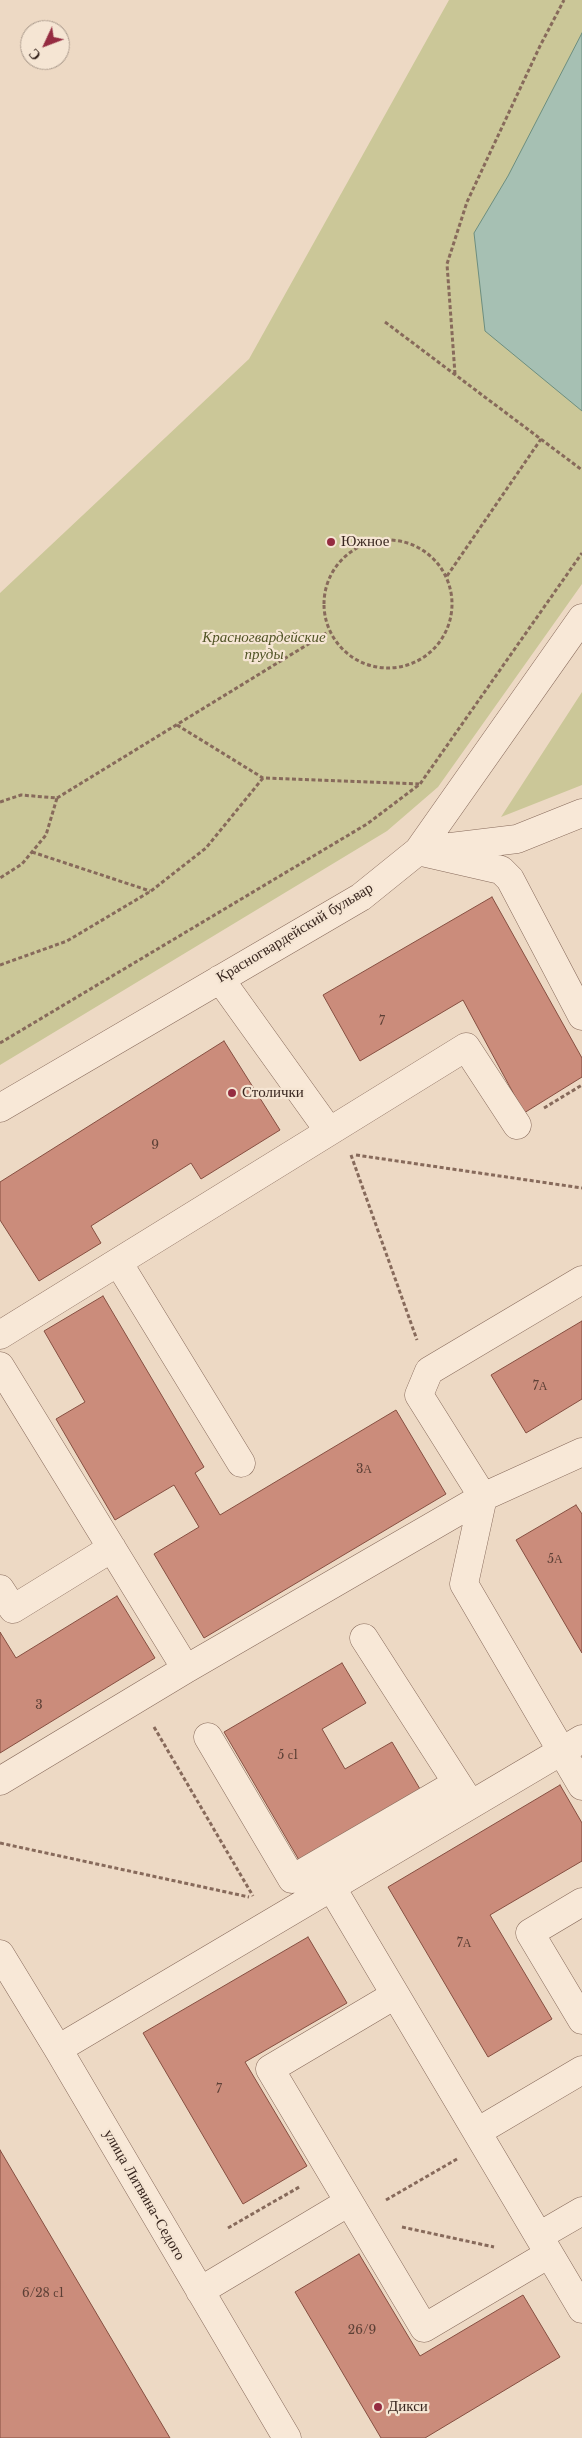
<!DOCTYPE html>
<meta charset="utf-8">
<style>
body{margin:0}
#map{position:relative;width:582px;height:2438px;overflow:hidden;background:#edd9c4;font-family:"Libre Baskerville",serif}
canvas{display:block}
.north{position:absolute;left:20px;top:20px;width:50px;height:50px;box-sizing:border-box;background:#f5e5d3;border:1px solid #a9998b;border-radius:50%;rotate:227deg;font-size:14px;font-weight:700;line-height:20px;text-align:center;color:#38261f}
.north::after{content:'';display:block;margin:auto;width:18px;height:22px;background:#952c41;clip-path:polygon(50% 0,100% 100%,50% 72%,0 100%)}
</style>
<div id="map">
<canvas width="582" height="2438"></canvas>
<div class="north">С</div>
</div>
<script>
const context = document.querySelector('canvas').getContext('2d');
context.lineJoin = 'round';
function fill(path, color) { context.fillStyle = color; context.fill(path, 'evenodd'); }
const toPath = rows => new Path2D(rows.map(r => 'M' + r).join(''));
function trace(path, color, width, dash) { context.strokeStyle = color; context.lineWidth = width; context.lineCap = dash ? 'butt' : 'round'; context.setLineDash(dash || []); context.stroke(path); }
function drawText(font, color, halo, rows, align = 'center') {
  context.font = font + ' "Libre Baskerville",serif'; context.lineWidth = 4.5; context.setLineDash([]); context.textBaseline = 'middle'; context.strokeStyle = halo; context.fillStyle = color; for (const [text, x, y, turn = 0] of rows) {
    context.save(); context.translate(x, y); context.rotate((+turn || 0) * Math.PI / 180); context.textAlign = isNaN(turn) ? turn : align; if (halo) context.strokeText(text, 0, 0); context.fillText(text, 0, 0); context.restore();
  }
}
const green = toPath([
 [449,0,582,0,582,584,438,787,387,831,0,1065,0,593,249,359],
 [582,692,582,785,501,817]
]);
const water = toPath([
 [582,33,582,411,485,331,474,233,508,176,582,33]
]);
const building = toPath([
 [492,897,582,1058,582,1077,524,1113,463,1000,360,1061,323,995,492,897],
 [224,1041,280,1130,201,1179,191,1163,91,1226,101,1243,39,1281,0,1220,0,1182,224,1041],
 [103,1296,204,1467,195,1473,220,1515,396,1410,446,1494,204,1638,154,1554,199,1527,174,1485,115,1520,56,1419,85,1402,44,1331,103,1296],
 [582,1321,582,1399,526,1433,491,1375,582,1321],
 [576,1505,582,1514,582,1653,516,1540,576,1505],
 [117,1596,155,1658,0,1753,0,1632,16,1658,117,1596],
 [342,1663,366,1703,322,1729,345,1769,392,1742,420,1789,299,1860,224,1732,342,1663],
 [560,1785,582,1823,582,1861,490,1915,552,2019,488,2057,388,1887,560,1785],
 [308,1937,347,2003,245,2062,307,2166,243,2204,143,2033,308,1937],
 [0,2150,170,2438,0,2438,0,2150],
 [359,2254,420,2356,523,2295,560,2357,425,2438,381,2438,295,2292,359,2254]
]);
const path = toPath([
 [385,322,582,470],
 [455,374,447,264,467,202,540,46,564,0],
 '324 604a64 64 0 1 1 128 0a64 64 0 1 1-128 0Z',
 [447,576,541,439],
 [177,725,263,778,419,784],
 [57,798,328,632],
 [0,802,21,795,57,798,46,835,22,864,0,878],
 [32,852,150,891],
 [0,965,67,941,151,891,206,848,263,778],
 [0,1043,367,824,420,784,582,553],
 [544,1108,582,1085],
 [351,1155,417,1340],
 [356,1155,582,1188],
 [154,1727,253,1896],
 [0,1843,249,1897],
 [386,2200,457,2159],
 [402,2227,494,2247],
 [228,2228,301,2186]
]);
const minor = toPath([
 [434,849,517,839,582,813],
 [418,851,501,870,510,879,582,1016],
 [220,979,329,1131],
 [0,1108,361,897,418,851,582,618],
 [118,1262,241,1463],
 [582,1280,429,1371,419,1395,483,1497,464,1584,582,1786],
 [0,1335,466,1047,517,1125],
 [0,1366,186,1669],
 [0,1589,13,1609,112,1548],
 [364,1638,466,1797],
 [208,1737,292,1879,457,1783],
 [0,1781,186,1669,483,1497,582,1452],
 [332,1888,582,2309],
 [582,1902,530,1933,582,2020],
 [0,1954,58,2049,287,2438],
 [395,1995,270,2069,424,2328,549,2254],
 [58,2049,582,1739],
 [477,2132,582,2070],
 [539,2236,582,2211],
 [200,2291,349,2202]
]);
const markers = [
 [331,542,5,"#952c41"],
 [232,1093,5,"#952c41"],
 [378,2407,5,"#952c41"]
];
const numberNames = [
 ["7",382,1022],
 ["9",155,1146],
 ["7А",540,1387],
 ["3А",364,1470],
 ["5А",555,1560],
 ["3",39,1706],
 ["5 с1",288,1756],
 ["7А",464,1944],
 ["7",219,2090],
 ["6/28 с1",43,2294],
 ["26/9",362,2331]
];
const poiNames = [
 ["Южное",341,542],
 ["Столички",242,1093],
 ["Дикси",388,2407]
];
const parkNames = [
 ["Красногвардейские",264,638],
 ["пруды",264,655]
];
const streetNames = [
 ["Красногвардейский бульвар",295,933,-31],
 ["улица Литвина-Седого",144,2195,60]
];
fill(green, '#cbc798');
fill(water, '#a6c0b3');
trace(water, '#6d8e7f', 1);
fill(building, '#cb8c7b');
trace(building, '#864f41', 1);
trace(minor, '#876a5b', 29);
trace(path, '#876a5b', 3, [4, 2.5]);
trace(minor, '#f8e8d7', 28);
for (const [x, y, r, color] of markers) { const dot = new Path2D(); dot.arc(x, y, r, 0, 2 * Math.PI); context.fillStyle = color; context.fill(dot); trace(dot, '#f5e5d3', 2); }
drawText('12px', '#5d4036', null, numberNames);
drawText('15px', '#38261f', '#f5e5d3', poiNames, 'left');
drawText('italic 15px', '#515426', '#f5e5d3', parkNames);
drawText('15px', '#38261f', '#f5e5d3', streetNames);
</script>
